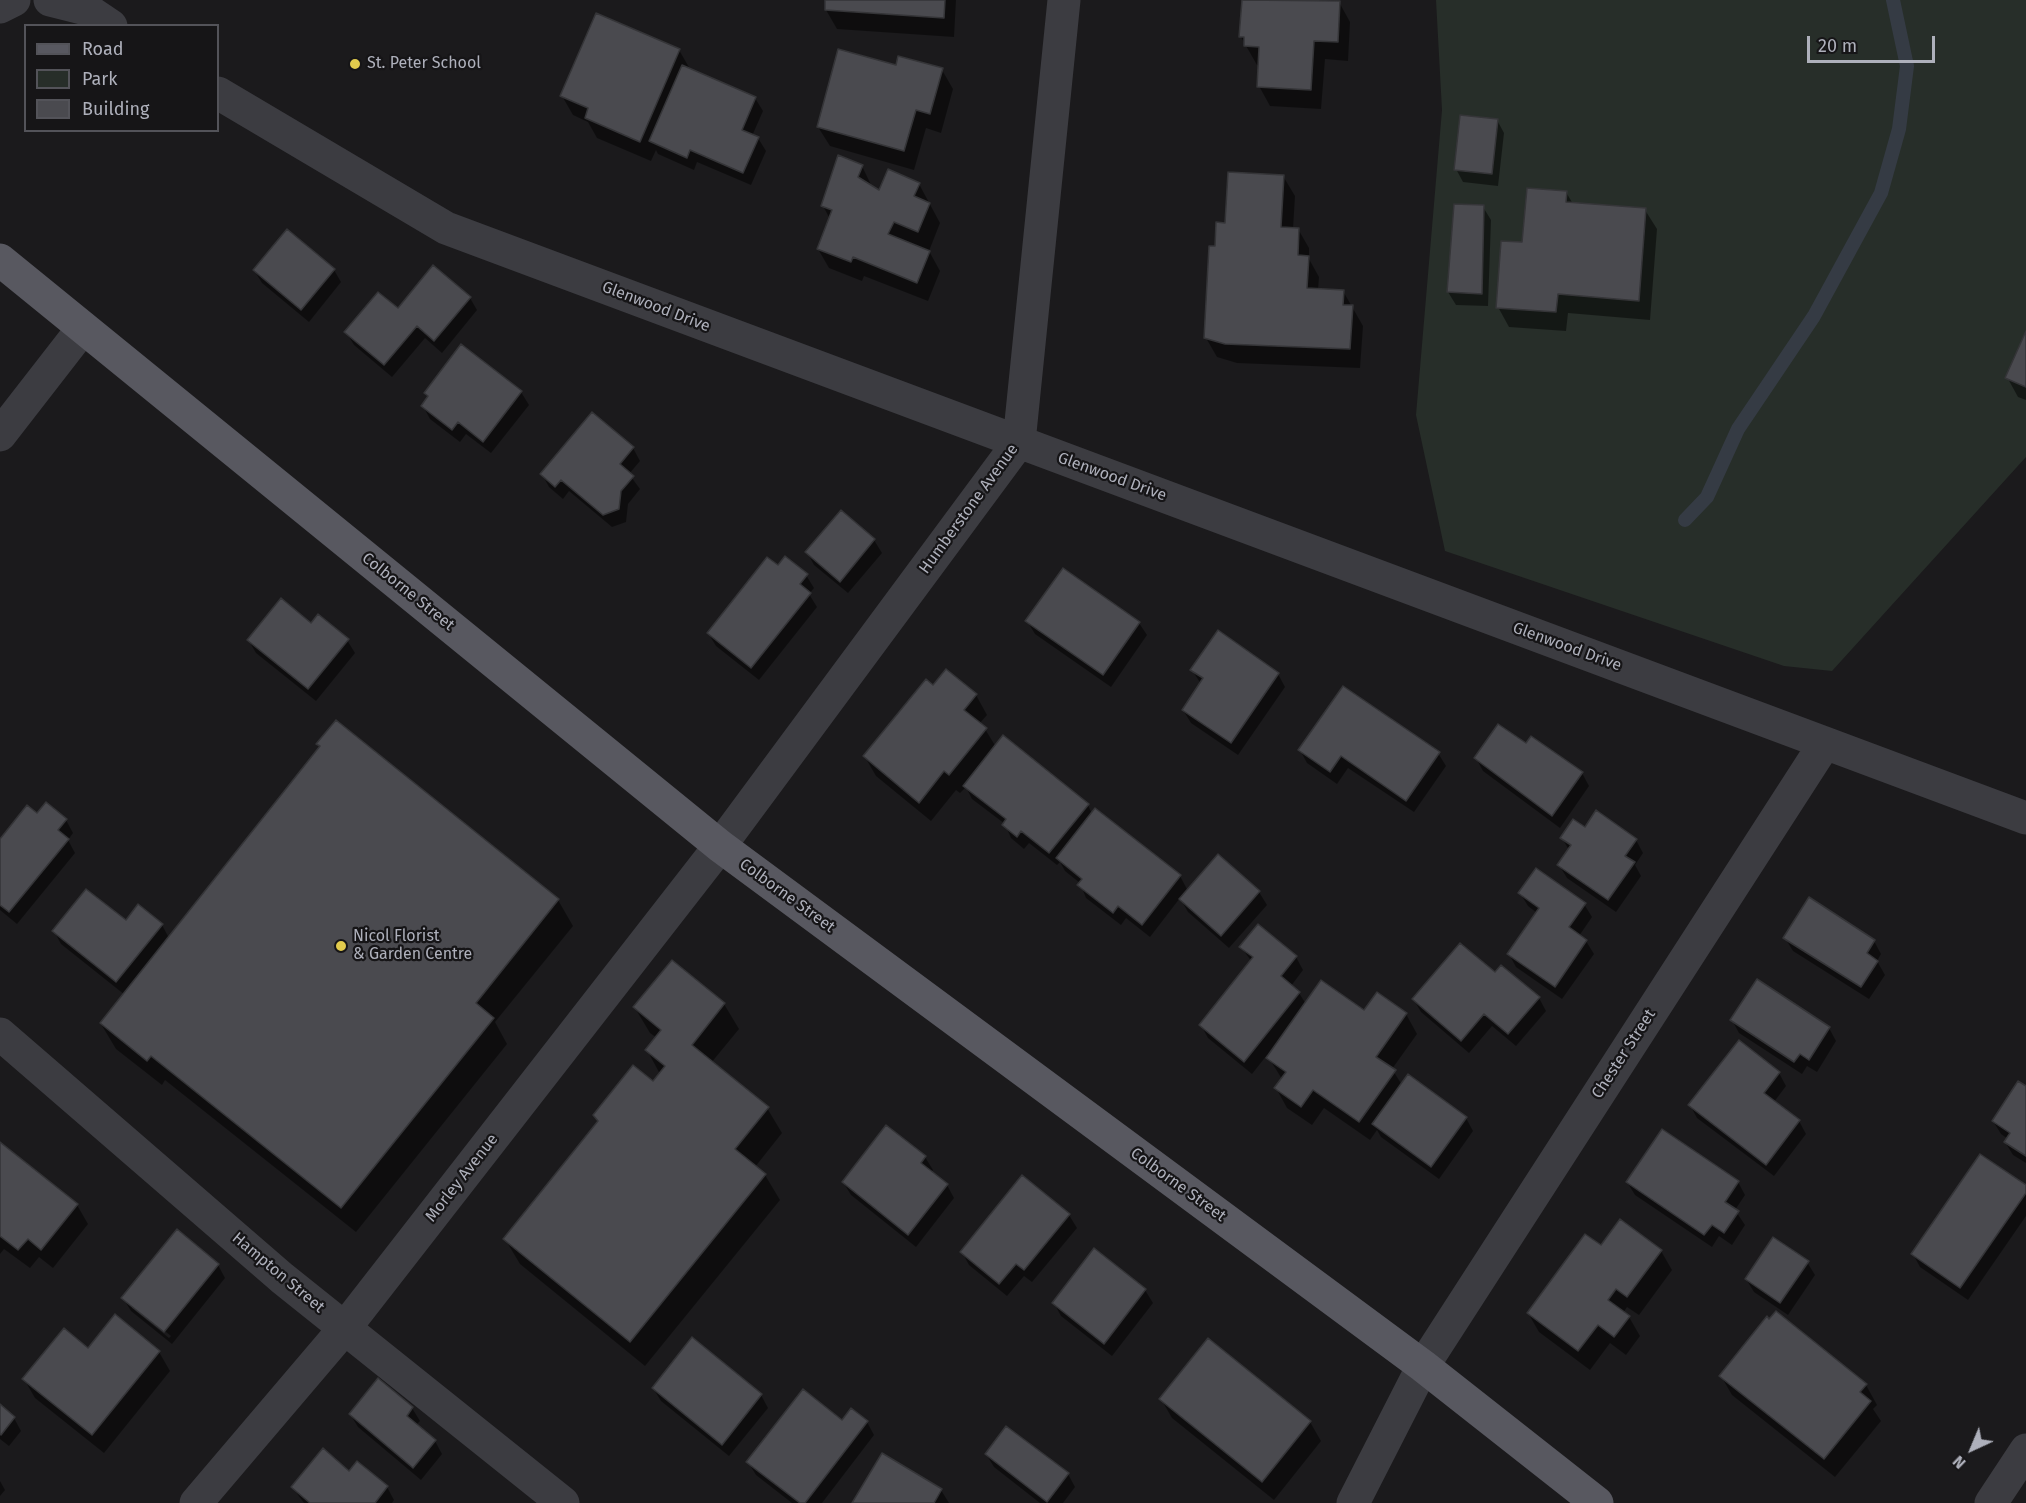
<!DOCTYPE html>
<style>
body{margin:0}
#map{position:relative;width:2026px;height:1503px;overflow:hidden;background:#1b1a1c;font-family:"Fira Sans",sans-serif}
canvas{display:block}
.legend{position:absolute;left:24px;top:24px;width:195px;height:108px;box-sizing:border-box;background:#161517;border:2px solid #535359;margin:0;padding:8px 10px;list-style:none;font-size:18px;color:#aeb0bb}
.legend li{display:flex;align-items:center;gap:12px;height:30px}
.legend b{width:30px;border:2px solid #535359}
.north{position:absolute;left:1942px;top:1419px;width:60px;height:60px;-webkit-text-stroke:4px #161517;paint-order:stroke;rotate:224deg;font-size:16px;font-weight:700;line-height:24px;text-align:center;color:#aeb0bb}
.north::after{content:'';display:block;margin:auto;width:21px;height:27px;background:#aeb0bb;clip-path:polygon(50% 0,100% 100%,50% 72%,0 100%)}
.scale{position:absolute;left:1807px;top:36px;width:128px;height:27px;box-sizing:border-box;border:3px solid #aeb0bb;border-top:0;padding-left:8px;font-size:18px;line-height:21px;white-space:nowrap;color:#aeb0bb;-webkit-text-stroke:4px #161517;paint-order:stroke}
</style>
<div id="map">
<canvas width="2026" height="1503"></canvas>
<ul class="legend">
<li><b style="height:8px;background:#585860"></b>Road</li>
<li><b style="height:16px;background:#272e29"></b>Park</li>
<li><b style="height:16px;background:#4a4a4f"></b>Building</li>
</ul>
<div class="north">N</div>
<div class="scale">20 m</div>
</div>
<script>
const context = document.querySelector('canvas').getContext('2d');
context.lineJoin = 'round';
function fill(path, color) { context.fillStyle = color; context.fill(path, 'evenodd'); }
const toPath = rows => new Path2D(rows.map(r => 'M' + r).join(''));
function trace(path, color, width, dash) { context.strokeStyle = color; context.lineWidth = width; context.lineCap = dash ? 'butt' : 'round'; context.setLineDash(dash || []); context.stroke(path); }
function drawText(font, color, halo, rows, align = 'center') {
  context.font = font + ' "Fira Sans",sans-serif'; context.lineWidth = 4.5; context.setLineDash([]); context.textBaseline = 'middle'; context.strokeStyle = halo; context.fillStyle = color; for (const [text, x, y, turn = 0] of rows) {
    context.save(); context.translate(x, y); context.rotate((+turn || 0) * Math.PI / 180); context.textAlign = isNaN(turn) ? turn : align; if (halo) context.strokeText(text, 0, 0); context.fillText(text, 0, 0); context.restore();
  }
}
const green = toPath([
 [1436,0,2026,0,2026,457,1832,671,1784,666,1445,551,1416,415,1442,110]
]);
const shadow = toPath([
 [827,0,956,0,954,37,837,29,826,10],
 [1243,0,1332,0,1339,2,1350,22,1348,61,1325,59,1321,109,1270,106,1259,86,1260,66,1257,65,1241,37],
 [679,50,690,69,755,98,763,111,752,136,758,138,766,151,751,185,697,162,694,170,658,154,656,150,651,161,597,138,588,122,573,115,562,96],
 [897,67,942,70,953,89,941,133,926,128,914,170,830,146,818,127],
 [1497,120,1504,133,1498,186,1463,182,1456,169],
 [862,166,872,187,880,192,919,184,940,223,929,251,940,271,928,301,864,276,862,281,829,268,818,249,830,219,823,206],
 [1283,176,1295,196,1293,229,1298,229,1309,248,1309,259,1319,277,1318,290,1343,291,1363,326,1360,368,1237,363,1217,357,1206,338,1217,248,1226,225],
 [1566,192,1573,204,1645,210,1657,229,1650,320,1568,313,1566,331,1509,327,1498,307,1524,244],
 [1483,207,1491,220,1488,306,1456,305,1448,292],
 [254,270,334,270,341,282,309,322,262,283],
 [470,298,477,310,442,353,425,338,392,377,354,345,346,332,398,310],
 [2026,335,2026,400,2018,397,2007,377],
 [461,346,521,392,529,405,491,453,466,434,460,442,430,419,423,406,429,398,425,393],
 [633,448,640,461,629,474,640,489,628,504,626,522,612,527,569,491,563,499,549,487,542,474],
 [841,512,874,540,882,553,848,593,814,565,807,552],
 [778,567,806,575,814,588,809,594,817,607,759,680,716,646,708,633],
 [1027,621,1139,623,1147,635,1111,687,1035,634],
 [347,640,355,653,316,701,256,653,249,641],
 [1192,670,1278,674,1285,687,1238,755,1191,723,1183,710,1201,684],
 [934,687,976,695,987,715,979,724,985,729,996,747,1088,805,1092,814,1180,876,1188,891,1218,856,1259,892,1267,905,1229,948,1188,912,1180,898,1150,937,1126,918,1121,925,1086,898,1080,883,1065,871,1060,862,1057,865,1029,843,1024,849,1011,838,1005,824,972,799,966,787,960,793,956,790,931,821,876,776,865,757],
 [336,722,558,900,573,926,495,1022,507,1044,356,1232,165,1080,162,1085,116,1049,101,1024,125,995,61,944,54,931,126,922,162,925,169,938,321,748,318,744],
 [1526,745,1582,773,1589,786,1560,828,1483,771,1476,758],
 [1300,750,1438,753,1446,766,1414,812,1348,768,1337,784,1307,763],
 [46,804,66,820,73,833,68,840,75,853,17,924,0,910,0,841,37,815],
 [1585,829,1636,840,1643,853,1635,865,1641,876,1616,912,1567,878,1559,865,1569,850,1562,838],
 [1520,893,1584,904,1592,917,1579,936,1586,941,1594,954,1562,999,1516,967,1509,954,1537,913,1528,906],
 [1785,938,1874,941,1881,954,1877,961,1885,975,1869,999,1793,951],
 [1241,947,1296,957,1303,970,1291,986,1299,993,1306,1004,1364,1012,1377,994,1406,1014,1417,1034,1392,1069,1402,1085,1466,1118,1473,1131,1439,1179,1381,1137,1377,1130,1370,1140,1324,1108,1312,1125,1287,1108,1276,1088,1282,1079,1267,1055,1252,1074,1208,1038,1201,1025,1252,962],
 [1539,998,1546,1011,1516,1046,1492,1026,1469,1053,1421,1012,1414,1000],
 [724,1004,739,1029,711,1063,767,1108,782,1133,755,1167,765,1175,780,1200,645,1366,520,1264,505,1239,660,1074,647,1050,657,1038,650,1033,635,1008],
 [1732,1020,1829,1028,1836,1041,1817,1072,1807,1066,1802,1074,1739,1033],
 [1779,1073,1786,1086,1774,1102,1799,1121,1806,1134,1774,1176,1697,1118,1690,1105],
 [2026,1088,2026,1163,2013,1155,2005,1142,2008,1139,2001,1134,1993,1121],
 [886,1128,925,1157,933,1170,931,1172,947,1185,954,1198,916,1247,851,1195,843,1182],
 [0,1144,77,1205,88,1224,53,1268,39,1257,30,1268,4,1249,0,1254],
 [1023,1177,1069,1215,1077,1228,1032,1282,1024,1276,1007,1296,969,1265,962,1252],
 [1627,1182,1738,1182,1745,1195,1735,1210,1745,1225,1732,1245,1719,1236,1712,1247,1635,1195],
 [2026,1187,2026,1216,1968,1300,1920,1267,1913,1254],
 [1661,1251,1672,1270,1639,1315,1627,1307,1623,1313,1629,1317,1640,1336,1626,1355,1610,1343,1590,1370,1539,1332,1528,1313],
 [1807,1262,1815,1275,1788,1315,1754,1292,1746,1279],
 [218,1265,225,1278,172,1344,131,1311,123,1298],
 [132,1304,171,1336,169,1338,132,1308],
 [1145,1290,1153,1303,1112,1356,1061,1316,1054,1303],
 [89,1350,159,1352,170,1371,104,1453,35,1398,24,1379],
 [1721,1376,1866,1385,1877,1405,1873,1409,1881,1421,1835,1477,1732,1395],
 [379,1380,412,1408,420,1421,416,1425,435,1441,442,1454,421,1480,358,1427,350,1414],
 [653,1388,761,1395,768,1408,729,1456,661,1401],
 [1161,1399,1310,1422,1321,1441,1274,1500,1172,1418],
 [0,1406,14,1418,21,1431,9,1446,0,1439],
 [851,1410,867,1422,874,1435,822,1503,792,1503,756,1475,748,1462,842,1422],
 [986,1454,1068,1474,1075,1487,1063,1503,1040,1503,994,1467],
 [358,1463,387,1487,394,1500,392,1503,304,1503,293,1488,350,1473],
 [0,1481,5,1490,0,1496],
 [941,1490,949,1503,854,1503]
]);
const stream = toPath([
 [1685,520,1707,497,1738,429,1814,316,1881,193,1899,129,1907,66,1893,0]
]);
const building = toPath([
 [825,0,945,0,944,18,825,10,825,0],
 [1242,0,1340,1,1338,42,1314,41,1311,90,1257,87,1259,47,1244,46,1244,37,1239,37,1242,0],
 [596,13,680,49,640,142,585,118,588,108,560,96,596,13],
 [838,49,896,65,898,56,943,68,930,114,916,110,904,151,817,127,838,49],
 [682,65,756,97,742,130,759,137,743,173,690,150,687,158,649,141,682,65],
 [1460,115,1498,119,1492,174,1454,170,1460,115],
 [838,155,863,165,858,177,879,190,888,169,920,183,914,196,930,203,918,232,894,222,888,234,930,251,917,283,853,257,851,262,817,249,832,210,821,206,838,155],
 [1228,172,1284,175,1281,227,1299,228,1298,255,1309,256,1307,288,1344,290,1343,305,1353,305,1350,349,1225,344,1204,338,1209,246,1215,246,1216,222,1225,223,1228,172],
 [1527,188,1567,191,1566,202,1646,208,1639,301,1558,294,1556,312,1496,308,1501,241,1522,242,1527,188],
 [1454,204,1484,205,1482,294,1447,292,1454,204],
 [287,229,335,269,301,310,253,270,287,229],
 [433,265,471,297,434,341,417,326,384,365,344,332,378,292,398,308,433,265],
 [2026,331,2026,387,2005,378,2026,331],
 [461,344,522,391,483,442,458,422,452,430,421,406,428,396,424,393,461,344],
 [592,412,634,447,620,464,634,476,621,491,619,509,603,515,561,480,555,487,540,474,592,412],
 [841,510,875,539,840,582,805,552,841,510],
 [785,556,808,574,800,584,811,593,751,668,707,633,767,557,778,565,785,556],
 [1063,568,1140,622,1103,675,1025,621,1063,568],
 [281,598,311,623,318,614,349,639,308,689,247,640,281,598],
 [1218,630,1279,673,1231,743,1182,710,1203,678,1190,670,1218,630],
 [946,669,977,694,964,710,987,728,949,775,944,771,919,803,863,756,926,679,933,685,946,669],
 [1343,686,1440,752,1406,801,1341,756,1330,772,1298,750,1343,686],
 [336,720,559,899,476,1003,494,1018,341,1208,151,1056,147,1061,100,1023,320,746,316,744,336,720],
 [1498,724,1526,743,1531,736,1583,772,1552,816,1474,758,1498,724],
 [1003,735,1089,804,1049,853,1021,831,1017,837,1002,825,1006,819,963,786,1003,735],
 [46,802,67,819,58,830,69,839,9,912,0,905,0,839,27,805,37,813,46,802],
 [1095,808,1181,875,1142,925,1118,906,1113,913,1077,885,1082,879,1056,858,1095,808],
 [1596,810,1637,839,1625,856,1635,862,1608,900,1557,865,1571,845,1560,838,1573,819,1585,827,1596,810],
 [1218,854,1260,891,1221,936,1179,899,1218,854],
 [1536,868,1586,903,1569,927,1587,940,1555,987,1507,954,1539,908,1518,893,1536,868],
 [86,889,126,920,138,904,163,924,116,982,52,931,86,889],
 [1809,897,1875,940,1867,953,1878,961,1861,987,1783,938,1809,897],
 [1258,924,1297,956,1281,976,1300,992,1244,1062,1199,1025,1253,957,1239,947,1258,924],
 [1460,943,1495,972,1501,965,1540,997,1508,1034,1484,1014,1461,1041,1412,999,1460,943],
 [672,960,725,1003,692,1045,769,1107,735,1149,766,1174,630,1342,503,1239,598,1121,593,1115,633,1065,653,1081,665,1066,645,1050,661,1030,633,1007,672,960],
 [1757,979,1830,1027,1809,1060,1800,1054,1794,1062,1730,1020,1757,979],
 [1321,980,1364,1010,1377,992,1407,1013,1376,1057,1396,1070,1359,1122,1313,1090,1301,1107,1274,1088,1286,1072,1266,1058,1321,980],
 [1739,1040,1780,1072,1764,1093,1800,1120,1766,1165,1688,1105,1739,1040],
 [1408,1074,1467,1117,1431,1167,1372,1124,1408,1074],
 [2018,1081,2026,1086,2026,1156,2004,1142,2010,1133,1992,1121,2018,1081],
 [886,1125,926,1156,921,1163,948,1184,908,1235,842,1182,886,1125],
 [1662,1129,1739,1181,1725,1202,1739,1211,1724,1233,1712,1225,1704,1235,1626,1182,1662,1129],
 [0,1142,78,1204,41,1250,28,1239,18,1250,0,1236,0,1142],
 [1980,1154,2026,1185,2026,1193,1960,1288,1911,1254,1980,1154],
 [1022,1175,1070,1214,1024,1270,1016,1264,999,1284,960,1252,1022,1175],
 [1620,1219,1662,1250,1627,1297,1616,1289,1608,1300,1630,1316,1614,1337,1598,1325,1578,1351,1527,1313,1585,1234,1601,1245,1620,1219],
 [177,1229,219,1264,164,1332,121,1298,177,1229],
 [1773,1237,1809,1261,1780,1303,1745,1279,1773,1237],
 [1094,1248,1146,1289,1104,1344,1052,1303,1094,1248],
 [1776,1311,1867,1384,1860,1392,1871,1401,1824,1459,1719,1376,1767,1316,1769,1319,1776,1311],
 [115,1314,160,1351,92,1435,22,1379,64,1328,88,1348,115,1314],
 [692,1337,762,1394,722,1445,652,1388,692,1337],
 [1208,1338,1311,1421,1262,1482,1159,1399,1208,1338],
 [378,1378,413,1407,407,1416,436,1440,413,1468,349,1414,378,1378],
 [803,1389,842,1420,851,1408,868,1421,805,1503,800,1503,746,1462,803,1389],
 [0,1404,15,1417,1,1435,0,1434,0,1404],
 [1006,1426,1069,1473,1047,1502,985,1454,1006,1426],
 [323,1448,349,1471,357,1461,388,1486,375,1503,310,1503,291,1487,323,1448],
 [882,1453,942,1489,934,1503,852,1503,882,1453]
]);
const minor = toPath([
 [50,0,86,9,111,26],
 [0,7,14,0],
 [218,93,446,228,2026,818],
 [0,435,83,328],
 [0,1034,282,1278,563,1503],
 [196,1503,344,1329,720,846,1019,442,1064,0],
 [1353,1503,1423,1366,1825,743],
 [1991,1503,2026,1450]
]);
const major = toPath([
 [0,260,720,846,1423,1366,1597,1503]
]);
const markers = [
 [355,64,6,"#e2cb4d"],
 [341,946,6,"#e2cb4d"]
];
const poiNames = [
 ["St. Peter School",367,64],
 ["Nicol Florist",353,937],
 ["& Garden Centre",353,955]
];
const streetNames = [
 ["Glenwood Drive",656,307,21],
 ["Glenwood Drive",1112,477,20],
 ["Humberstone Avenue",969,509,-54],
 ["Colborne Street",408,592,39],
 ["Glenwood Drive",1567,647,20],
 ["Colborne Street",787,896,36],
 ["Chester Street",1624,1054,-57],
 ["Morley Avenue",462,1178,-52],
 ["Colborne Street",1178,1185,36],
 ["Hampton Street",278,1273,40]
];
fill(green, '#272e29');
fill(shadow, '#0007');
trace(stream, '#353b44', 14);
fill(building, '#4a4a4f');
trace(building, '#353538', 1.5);
trace(minor, '#3c3c41', 33);
trace(major, '#585860', 33);
for (const [x, y, r, color] of markers) { const dot = new Path2D(); dot.arc(x, y, r, 0, 2 * Math.PI); context.fillStyle = color; context.fill(dot); trace(dot, '#161517', 2); }
drawText('16px', '#aeb0bb', '#161517', poiNames, 'left');
drawText('16px', '#aeb0bb', '#161517', streetNames);
</script>
